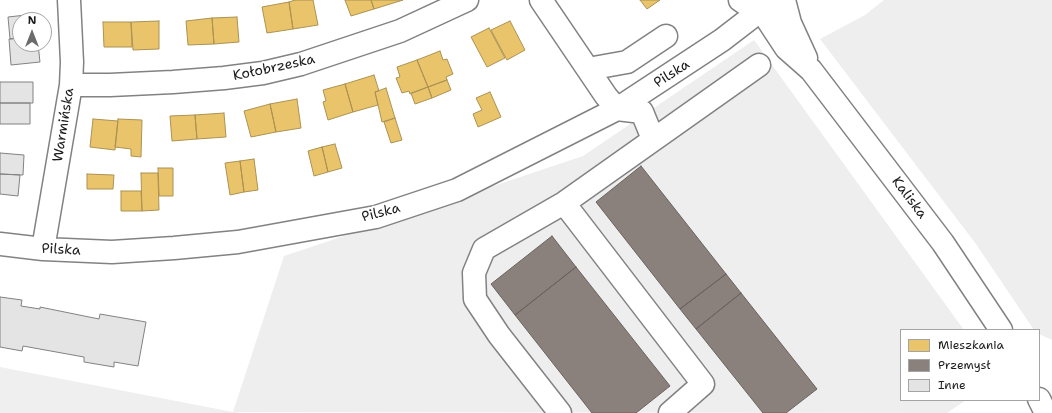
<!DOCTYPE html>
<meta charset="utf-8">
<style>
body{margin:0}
#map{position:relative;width:1052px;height:413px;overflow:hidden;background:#fff;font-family:"Shantell Sans",sans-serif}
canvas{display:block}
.legend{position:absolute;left:900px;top:329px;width:140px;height:72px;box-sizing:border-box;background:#fff;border:1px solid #a4a4a4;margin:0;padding:5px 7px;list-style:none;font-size:12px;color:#1c1c1c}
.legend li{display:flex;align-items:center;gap:8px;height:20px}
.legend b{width:20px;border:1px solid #a4a4a4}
.north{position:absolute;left:12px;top:12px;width:40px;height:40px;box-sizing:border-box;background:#fff;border:1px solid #a4a4a4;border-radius:50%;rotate:0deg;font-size:11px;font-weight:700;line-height:16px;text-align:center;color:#1c1c1c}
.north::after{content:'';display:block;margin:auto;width:14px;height:18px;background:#6b6b6b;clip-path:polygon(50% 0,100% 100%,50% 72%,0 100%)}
</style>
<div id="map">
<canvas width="1052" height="413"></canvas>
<ul class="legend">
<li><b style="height:11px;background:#e9c46a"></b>Mieszkania</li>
<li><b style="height:11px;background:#8a817c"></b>Przemysł</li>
<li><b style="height:11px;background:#e4e4e4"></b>Inne</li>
</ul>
<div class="north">N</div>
</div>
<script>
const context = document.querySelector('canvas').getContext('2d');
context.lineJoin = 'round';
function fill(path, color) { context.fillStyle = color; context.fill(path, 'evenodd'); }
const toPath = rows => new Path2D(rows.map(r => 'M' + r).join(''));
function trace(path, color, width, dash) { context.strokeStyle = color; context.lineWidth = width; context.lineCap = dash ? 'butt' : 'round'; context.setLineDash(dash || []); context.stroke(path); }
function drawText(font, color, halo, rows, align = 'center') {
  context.font = font + ' "Shantell Sans",sans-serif'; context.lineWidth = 4; context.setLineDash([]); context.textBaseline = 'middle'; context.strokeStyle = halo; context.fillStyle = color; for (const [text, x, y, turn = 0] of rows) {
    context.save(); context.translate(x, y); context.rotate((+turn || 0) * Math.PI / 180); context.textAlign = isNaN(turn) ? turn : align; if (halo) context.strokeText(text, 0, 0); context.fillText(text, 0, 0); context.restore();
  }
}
const built = toPath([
 [884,0,1052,0,1052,340,1039,334,1039,330,1034,330,976,244,820,39,865,15],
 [754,40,964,330,901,330,901,400,966,400,947,413,233,412,284,256,583,156]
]);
const green = toPath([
 [0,367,233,412,242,413,0,413]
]);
const homes = toPath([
 [295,0,313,0,318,25,293,29,289,2,295,0],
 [345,0,371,0,374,9,351,16,345,0],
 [371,0,403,0,374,9,371,0],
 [640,0,660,0,647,9,640,0],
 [289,2,293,29,267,33,262,7,289,2],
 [237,17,239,42,214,44,212,18,237,17],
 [212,18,214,44,188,45,186,21,212,18],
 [159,21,159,49,133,50,131,22,159,21],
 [510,21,525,50,507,60,491,30,510,21],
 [103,22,131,22,132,47,104,47,103,22],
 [489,28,505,58,487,67,471,37,489,28],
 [440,51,443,60,447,59,453,74,446,77,447,80,428,87,417,60,440,51],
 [417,60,428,87,410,94,409,91,402,93,396,78,400,77,397,67,417,60],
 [374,75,379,91,375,92,378,105,353,112,345,84,374,75],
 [447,80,451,90,432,98,428,87,447,80],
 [345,84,353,112,328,120,323,102,326,101,323,90,345,84],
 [428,87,432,98,415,104,411,93,428,87],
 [386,88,395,118,382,122,375,92,386,88],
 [490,92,501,117,478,127,473,114,482,110,476,98,490,92],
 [297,99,301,128,276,132,270,104,297,99],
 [270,104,276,132,251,137,244,111,270,104],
 [224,113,226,137,197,139,195,115,224,113],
 [195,115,197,139,172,141,170,116,195,115],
 [395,118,402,140,391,143,384,122,395,118],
 [93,119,118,121,115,150,90,147,93,119],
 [118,119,142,120,141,157,131,156,131,149,115,147,118,119],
 [335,144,342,168,328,172,322,147,335,144],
 [322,147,328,172,314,176,308,151,322,147],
 [254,159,258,190,244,192,240,161,254,159],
 [240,161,244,192,230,195,225,163,240,161],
 [158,168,173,168,173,196,159,196,158,168],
 [141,173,158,173,159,210,142,211,141,173],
 [87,174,114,175,113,189,87,189,87,174],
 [121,191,141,191,142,211,121,211,121,191]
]);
const industry = toPath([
 [641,166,726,274,680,309,596,202,641,166],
 [552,236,576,267,515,315,491,284,552,236],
 [576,267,670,386,636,413,592,413,515,315,576,267],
 [726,274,741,293,696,329,680,309,726,274],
 [741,293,817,389,786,413,763,413,696,329,741,293]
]);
const building = toPath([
 [35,14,36,20,20,20,20,38,10,39,8,17,35,14],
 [20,38,20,44,38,44,40,62,11,65,9,39,20,38],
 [0,82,33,82,33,103,0,103,0,82],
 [0,103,30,103,30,124,0,124,0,103],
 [0,153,24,155,23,175,0,174,0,153],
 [0,174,20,175,18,196,0,194,0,174],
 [0,297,22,300,21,306,40,309,40,307,99,319,100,314,146,322,138,366,114,362,114,367,84,362,84,357,23,346,22,351,0,347,0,297]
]);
const minor = toPath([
 [541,0,606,96,617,109,642,112,653,139],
 [740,0,753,9,761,10,771,8],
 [784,0,790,23,806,58],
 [761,10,786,48,811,70,943,243,1001,330],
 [588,69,627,62,666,36],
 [71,85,110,85,173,82,224,78,263,73,301,64,400,31,467,0],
 [564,203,703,384,670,413],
 [0,244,43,249,112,252,174,248,238,242,376,217,457,190,617,109,722,40,761,10],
 [43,249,71,85,72,62,69,0],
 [1039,399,1046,413],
 [560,413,499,335,475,299,474,273,484,249,564,203,759,65]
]);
const streetNames = [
 ["Kołobrzeska",274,68,-12],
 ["Pilska",672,74,-33],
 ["Warmińska",64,125,-81],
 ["Kaliska",909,198,53],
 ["Pilska",381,213,-15],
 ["Pilska",61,250,3]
];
fill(built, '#eee');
fill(green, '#efefef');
fill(homes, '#e9c46a');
trace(homes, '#ac9253', 1);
fill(industry, '#8a817c');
trace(industry, '#69635f', 1);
fill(building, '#e4e4e4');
trace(building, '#828282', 1);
trace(minor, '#828282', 25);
trace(minor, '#fff', 22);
drawText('14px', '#1c1c1c', '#fff', streetNames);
</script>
